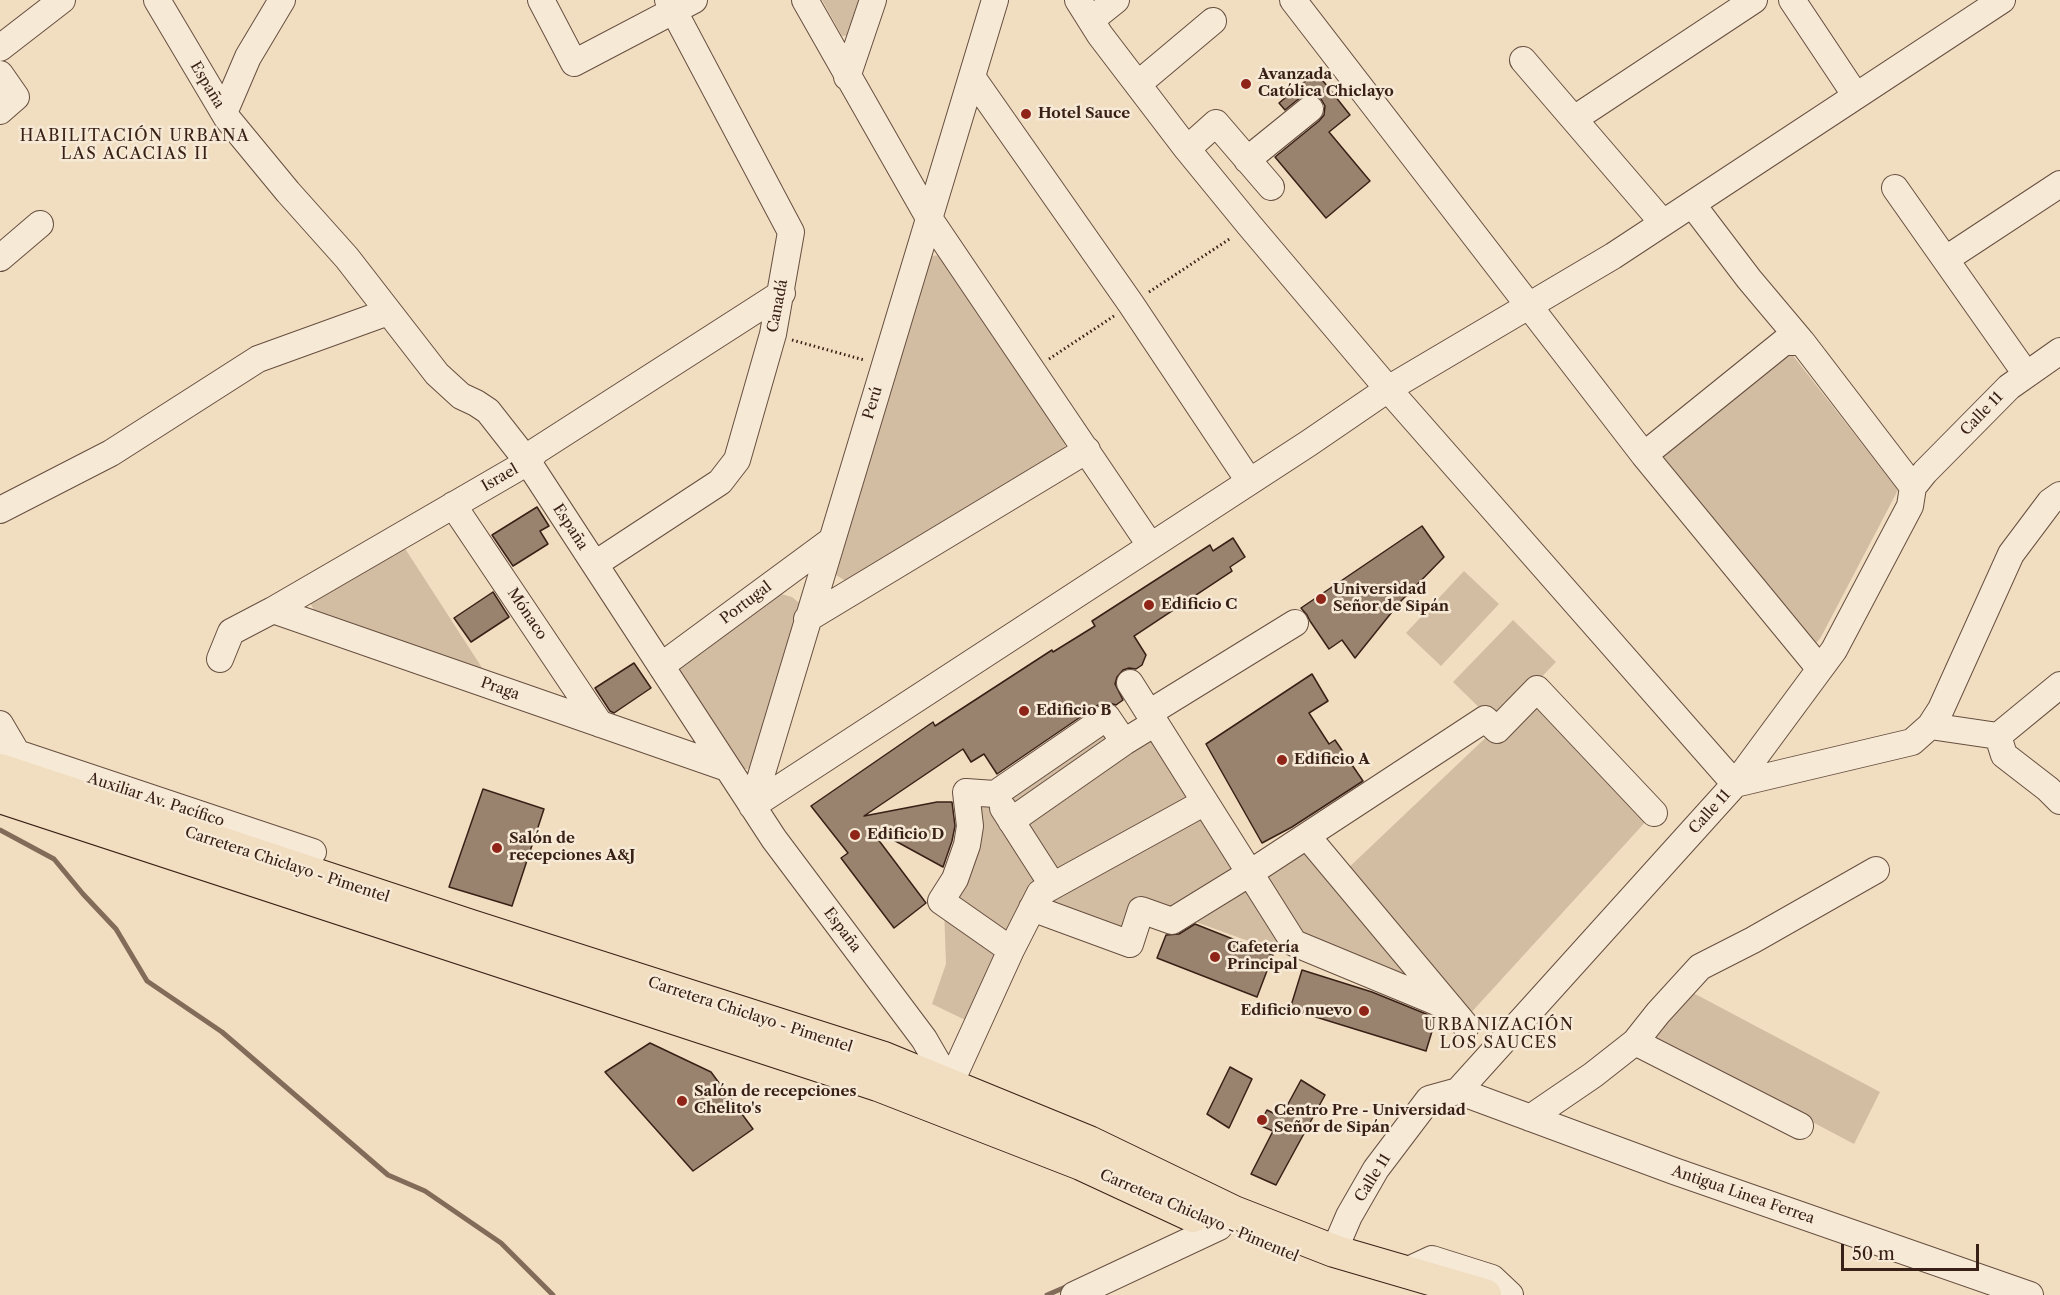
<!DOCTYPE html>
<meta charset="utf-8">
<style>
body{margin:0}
#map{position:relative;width:2060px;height:1295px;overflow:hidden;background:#f1ddc0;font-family:"Libre Caslon Text",serif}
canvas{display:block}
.scale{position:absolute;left:1841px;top:1244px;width:138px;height:27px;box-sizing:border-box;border:3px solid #392016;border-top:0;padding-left:8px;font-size:18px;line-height:21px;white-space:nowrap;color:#392016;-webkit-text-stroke:4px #f6e9d6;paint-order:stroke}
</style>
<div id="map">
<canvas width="2060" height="1295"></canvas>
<div class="scale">50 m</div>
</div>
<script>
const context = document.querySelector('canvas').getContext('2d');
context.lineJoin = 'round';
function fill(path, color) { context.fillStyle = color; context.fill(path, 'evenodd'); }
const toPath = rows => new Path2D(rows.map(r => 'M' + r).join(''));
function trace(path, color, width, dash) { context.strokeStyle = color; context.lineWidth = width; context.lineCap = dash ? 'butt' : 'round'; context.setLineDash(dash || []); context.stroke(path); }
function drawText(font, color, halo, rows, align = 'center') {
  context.font = font + ' "Libre Caslon Text",serif'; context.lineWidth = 5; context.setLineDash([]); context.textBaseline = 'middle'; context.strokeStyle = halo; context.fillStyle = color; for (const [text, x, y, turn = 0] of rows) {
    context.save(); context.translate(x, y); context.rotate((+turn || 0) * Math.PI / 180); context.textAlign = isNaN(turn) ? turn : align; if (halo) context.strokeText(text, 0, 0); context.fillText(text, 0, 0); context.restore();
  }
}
const green = toPath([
 [822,0,863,0,852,35,842,36],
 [943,255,1065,436,1065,451,852,585,836,575,930,256],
 [1791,353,1898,490,1821,637,1815,645,1662,455],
 [404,547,488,677,318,619,311,604,310,595],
 [1464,571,1499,604,1441,666,1406,633],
 [781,594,792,597,804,607,752,768,742,770,678,676,679,667],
 [1513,620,1556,662,1496,724,1453,682],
 [1537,689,1649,818,1468,1016,1344,872],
 [1101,708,1129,749,1155,733,1246,881,1307,843,1431,1007,1171,913,1125,937,1048,911,1059,887,993,786],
 [985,790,1052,888,982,1028,932,1004,946,964,944,908,974,796],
 [1682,987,1880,1092,1854,1144,1655,1039]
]);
const stream = toPath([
 [0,830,54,859,83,894,116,929,147,981,222,1032,388,1175,425,1191,501,1243,553,1295],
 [1047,1295,1068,1286]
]);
const building = toPath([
 [1316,72,1350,115,1329,132,1370,181,1326,218,1275,157,1319,121,1324,115,1325,106,1321,99,1315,95,1307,94,1301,97,1285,110,1279,103,1316,72],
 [537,507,549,526,540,531,548,544,513,566,492,535,537,507],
 [1422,526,1444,557,1400,602,1355,658,1342,640,1329,649,1310,621,1307,615,1301,608,1422,526],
 [1233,538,1245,557,1230,567,1232,571,1134,636,1146,655,1142,665,1136,669,1129,668,1123,670,1117,677,1115,684,1123,700,1116,705,1106,702,1098,705,997,774,984,754,971,762,963,749,864,816,937,802,952,802,955,826,952,841,943,867,868,826,926,903,894,928,841,858,848,853,811,806,933,722,935,726,1052,650,1053,652,1095,626,1092,621,1210,545,1213,551,1233,538],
 [493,592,509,617,471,642,454,618,493,592],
 [634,663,651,688,614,713,610,711,595,688,634,663],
 [1312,674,1328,701,1309,713,1329,744,1335,740,1363,781,1292,827,1262,843,1206,744,1312,674],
 [483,789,544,809,512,906,449,887,483,789],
 [1195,924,1273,955,1257,997,1157,958,1166,935,1179,934,1195,924],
 [1302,970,1372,992,1436,1018,1426,1051,1290,1009,1302,970],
 [650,1043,711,1072,753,1129,693,1171,605,1072,650,1043],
 [1230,1067,1252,1079,1229,1128,1207,1114,1230,1067],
 [1301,1080,1325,1095,1276,1185,1251,1174,1273,1131,1259,1125,1267,1110,1281,1117,1301,1080]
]);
const path = toPath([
 [1149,292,1231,238],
 [792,340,864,360],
 [1049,359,1114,316]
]);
const minor = toPath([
 [157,0,227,118,288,192,347,258,437,374,461,396,476,403,488,411,528,462,774,839,924,1039,950,1084],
 [541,0,574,63,694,0],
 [805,0,929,218,1150,545],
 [1078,0,1100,35,1187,149,1250,226,1388,389,1735,784,1912,742,1930,726,1941,709,2011,554,2050,502,2060,495],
 [1293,0,1644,455,1820,669],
 [1792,0,1856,96],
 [1091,20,1116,0],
 [0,48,62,0],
 [1523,60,1663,223],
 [0,74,16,97,0,111],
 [847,77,873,0],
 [972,77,1131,304,1249,481],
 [1138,84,1213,21],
 [224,113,248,57,282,0],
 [1574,119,1754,0],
 [1187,149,1216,123,1271,187],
 [1247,160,1310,109],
 [1895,188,2026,374],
 [1692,204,1749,279,1802,342],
 [0,258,40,224],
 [1946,259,2060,184],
 [1644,455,1784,342,1802,342,1913,487],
 [453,505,600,724],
 [0,510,111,453,258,359,388,312],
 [595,564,720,482,737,460,773,334,791,232,668,0],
 [273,610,727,768],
 [807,619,1087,450],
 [220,659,231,632,273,610,528,462,536,451,782,293],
 [661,666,832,540],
 [1130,683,1294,943,1451,1008],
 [1149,713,1295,623],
 [0,724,20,758],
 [1930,726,1998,736,2060,685],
 [1998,736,2004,755,2048,789,2060,801],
 [0,746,17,753,313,852],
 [752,806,1309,443,1388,389,1613,256,2002,0],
 [752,806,995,0],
 [1003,808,1053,886],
 [1011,821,1124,742],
 [1307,836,1466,1026],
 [1032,908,1130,944,1141,910,1172,921,1250,873,1485,719,1497,730,1537,689,1654,813],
 [1011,950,941,901,955,879,967,845,970,826,966,792,995,794,1107,717,1124,742,1155,723],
 [1635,1042,1800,1126],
 [950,1084,1011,950,1040,893,1205,802],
 [1458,1091,1674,1171,2030,1295],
 [1530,1118,1593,1075,1635,1042,1658,1013,1700,967,1753,940,1876,870],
 [1334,1251,1349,1216,1376,1169,1429,1099,1458,1091,1735,784,1834,650,1910,506,1913,487,1925,472,2009,387,2060,351],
 [1404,1272,1432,1259,1492,1278,1510,1295],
 [1074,1295,1219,1227]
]);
const major = toPath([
 [0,770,471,926,884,1058,1089,1142,1234,1212,1334,1251,1485,1295],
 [0,797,878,1085,1081,1164,1193,1216]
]);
const markers = [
 [1246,84,6,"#8f2418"],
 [1026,114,6,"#8f2418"],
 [1321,599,6,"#8f2418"],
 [1149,605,6,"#8f2418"],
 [1024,711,6,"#8f2418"],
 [1282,760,6,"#8f2418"],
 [855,835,6,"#8f2418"],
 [497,848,6,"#8f2418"],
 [1215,957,6,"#8f2418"],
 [1364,1011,6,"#8f2418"],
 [682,1101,6,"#8f2418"],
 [1262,1120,6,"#8f2418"]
];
const poiNames = [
 ["Avanzada",1258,75],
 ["Católica Chiclayo",1258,92],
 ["Hotel Sauce",1038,114],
 ["Universidad",1333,590],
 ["Señor de Sipán",1333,607],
 ["Edificio C",1161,605],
 ["Edificio B",1036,711],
 ["Edificio A",1294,760],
 ["Edificio D",867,835],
 ["Salón de",509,839],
 ["recepciones A&J",509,856],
 ["Cafetería",1227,948],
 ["Principal",1227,965],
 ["Edificio nuevo",1352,1011,"right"],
 ["Salón de recepciones",694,1092],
 ["Chelito's",694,1109],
 ["Centro Pre - Universidad",1274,1111],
 ["Señor de Sipán",1274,1128]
];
const streetNames = [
 ["España",207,85,59],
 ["Canadá",778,306,-79],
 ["Perú",873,403,-73],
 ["Calle 11",1982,414,-46],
 ["Israel",500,478,-30],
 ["España",570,527,57],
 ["Portugal",746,603,-37],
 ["Mónaco",527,614,56],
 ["Praga",500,689,19],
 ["Auxiliar Av. Pacífico",156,800,18],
 ["Calle 11",1710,812,-48],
 ["Carretera Chiclayo - Pimentel",287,865,18],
 ["España",842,930,53],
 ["Carretera Chiclayo - Pimentel",750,1015,18],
 ["Calle 11",1373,1178,-58],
 ["Antigua Linea Ferrea",1743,1195,19],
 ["Carretera Chiclayo - Pimentel",1199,1216,23]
];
const neighbourhoodNames = [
 ["HABILITACIÓN URBANA",135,136],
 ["LAS ACACIAS II",135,154],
 ["URBANIZACIÓN",1499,1025],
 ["LOS SAUCES",1499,1043]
];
fill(green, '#d2bda3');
trace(stream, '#826b59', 5);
fill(building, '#99826e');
trace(building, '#392016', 1.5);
trace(minor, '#674f40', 28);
trace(major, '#392016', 34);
trace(path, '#392016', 3, [1.5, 3]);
trace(minor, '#f6e9d6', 26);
trace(major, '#f1ddc0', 32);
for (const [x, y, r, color] of markers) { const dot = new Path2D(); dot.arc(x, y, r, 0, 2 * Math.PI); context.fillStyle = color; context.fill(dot); trace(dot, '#f6e9d6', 2); }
drawText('bold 15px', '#392016', '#f6e9d6', poiNames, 'left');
drawText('15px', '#392016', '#f6e9d6', streetNames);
context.letterSpacing = '1.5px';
drawText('16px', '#392016', '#f6e9d6', neighbourhoodNames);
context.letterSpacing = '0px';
</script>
